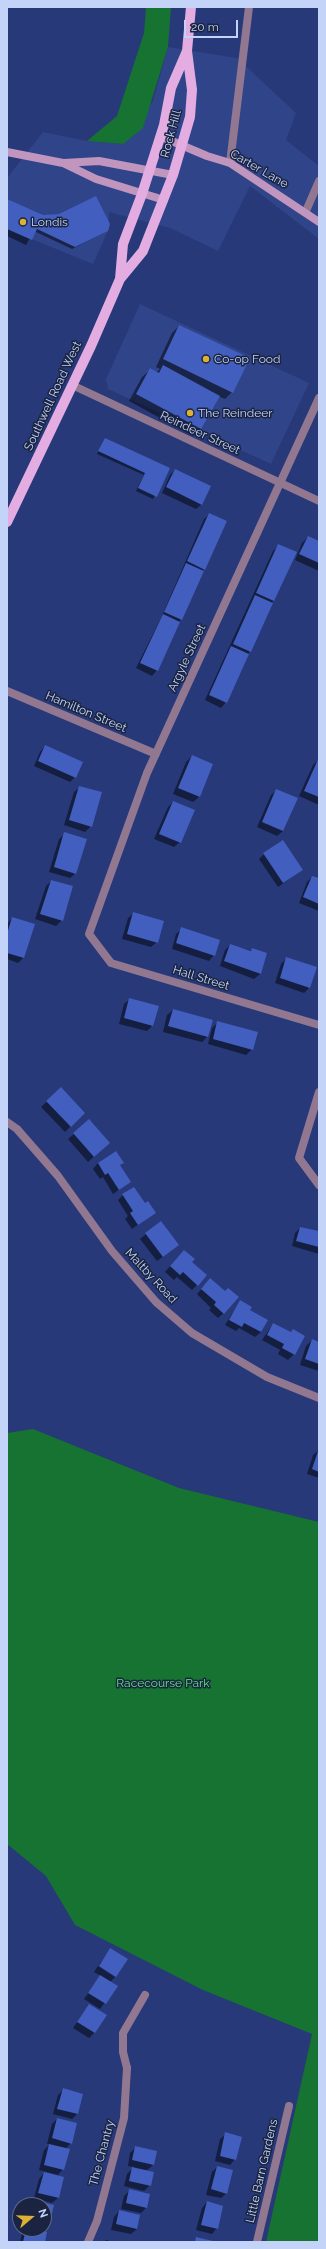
<!DOCTYPE html>
<style>
body{margin:0}
#map{position:relative;width:326px;height:2249px;overflow:hidden;background:#273978;font-family:Raleway,sans-serif}
canvas{display:block}
.frame{position:absolute;inset:0;border:8px solid #c4d3f8;pointer-events:none}
.north{position:absolute;left:12px;top:2197px;width:40px;height:40px;box-sizing:border-box;background:#1a2441;border:1px solid #5e6a8a;border-radius:50%;rotate:71deg;font-size:11px;font-weight:700;line-height:16px;text-align:center;color:#c4d3f8}
.north::after{content:'';display:block;margin:auto;width:14px;height:18px;background:#ddb133;clip-path:polygon(50% 0,100% 100%,50% 72%,0 100%)}
.scale{position:absolute;left:184px;top:20px;width:54px;height:18px;box-sizing:border-box;border:2px solid #c4d3f8;border-top:0;padding-left:5px;font-size:12px;line-height:14px;white-space:nowrap;color:#c4d3f8;-webkit-text-stroke:3px #1a2441;paint-order:stroke}
</style>
<div id="map">
<canvas width="326" height="2249"></canvas>
<div class="frame"></div>
<div class="north">N</div>
<div class="scale">20 m</div>
</div>
<script>
const context = document.querySelector('canvas').getContext('2d');
context.lineJoin = 'round';
function fill(path, color) { context.fillStyle = color; context.fill(path, 'evenodd'); }
const toPath = rows => new Path2D(rows.map(r => 'M' + r).join(''));
function trace(path, color, width, dash) { context.strokeStyle = color; context.lineWidth = width; context.lineCap = dash ? 'butt' : 'round'; context.setLineDash(dash || []); context.stroke(path); }
function drawText(font, color, halo, rows, align = 'center') {
  context.font = font + ' Raleway,sans-serif'; context.lineWidth = 3; context.setLineDash([]); context.textBaseline = 'middle'; context.strokeStyle = halo; context.fillStyle = color; for (const [text, x, y, turn = 0] of rows) {
    context.save(); context.translate(x, y); context.rotate((+turn || 0) * Math.PI / 180); context.textAlign = isNaN(turn) ? turn : align; if (halo) context.strokeText(text, 0, 0); context.fillText(text, 0, 0); context.restore();
  }
}
const built = toPath([
 [168,47,237,58,296,113,286,140,319,166,319,239,250,186,218,251,170,228,109,212,108,231,93,264,7,229,7,178,43,132,87,141,123,144,153,101],
 [140,304,309,383,271,464,108,389,106,379]
]);
const green = toPath([
 [146,7,171,7,168,47,143,128,123,144,87,141,117,116,144,33],
 [33,1429,179,1488,319,1522,319,2242,266,2242,312,2034,203,1990,75,1925,46,1876,7,1844,7,1433]
]);
const shadow = toPath([
 [7,200,43,216,107,231,72,249,34,231,26,245,7,236],
 [179,326,232,392,225,399,218,396,200,429,193,436,129,401,142,377,150,370,156,373,160,369,156,367,172,333],
 [105,439,169,469,153,499,136,491,144,475,97,454],
 [175,470,202,504,196,509,162,493,170,475],
 [210,514,204,569,157,670,152,676,136,668,161,618,204,519],
 [308,537,319,542,319,571,295,560,302,543],
 [279,545,273,601,226,702,221,708,205,700,273,551],
 [45,746,75,777,70,782,34,766,40,752],
 [192,756,212,765,199,797,193,802,173,794,186,762],
 [319,759,319,805,299,796,313,765],
 [80,787,91,826,85,832,64,825,74,792],
 [277,790,283,831,277,836,257,827,271,795],
 [173,802,180,842,174,847,154,839,168,807],
 [65,834,76,873,70,878,49,872,59,839],
 [264,854,302,870,278,887,259,859],
 [312,877,319,879,319,911,299,903,307,882],
 [51,881,62,920,56,926,35,919,46,886],
 [134,913,157,942,151,947,122,939,128,918],
 [12,918,24,957,18,963,7,959,7,924],
 [182,929,214,955,209,961,172,949,176,934],
 [230,945,266,954,260,974,254,979,220,966,225,950],
 [287,958,309,988,304,993,275,983,281,964],
 [130,999,152,1026,147,1031,119,1024,124,1004],
 [173,1010,212,1021,207,1037,202,1042,163,1032,167,1015],
 [218,1022,252,1049,246,1055,208,1044,212,1028],
 [61,1088,84,1113,65,1132,41,1107],
 [74,1134,103,1148,88,1162,68,1139],
 [123,1162,119,1166,130,1182,113,1194,103,1177,100,1179,93,1169,98,1163],
 [123,1195,145,1205,155,1212,132,1229,125,1219,128,1216,118,1200],
 [300,1228,319,1233,319,1254,292,1246,295,1233],
 [146,1234,172,1250,157,1261,140,1239],
 [179,1256,191,1262,197,1285,192,1290,177,1277,174,1280,165,1272],
 [205,1285,224,1313,218,1318,209,1310,211,1308,197,1294],
 [240,1302,249,1311,261,1332,255,1337,239,1328,236,1331,225,1325],
 [273,1324,290,1333,293,1330,294,1354,288,1360,278,1354,280,1350,262,1340],
 [312,1340,319,1343,319,1371,300,1365,306,1346],
 [319,1450,319,1478,307,1474,313,1455],
 [110,1949,116,1976,99,1965],
 [98,1966,115,1977,110,1982,116,1987,100,2009,84,1999,101,1976,94,1972],
 [89,2005,94,2033,89,2038,73,2028],
 [63,2090,82,2095,77,2114,72,2119,53,2114,58,2095],
 [57,2119,71,2143,65,2149,63,2169,58,2175,39,2170,44,2150,50,2144,47,2144,52,2124],
 [226,2134,235,2159,230,2165,215,2161,220,2139],
 [136,2147,153,2165,146,2171,150,2185,144,2191,124,2186,127,2174,134,2167,128,2166,130,2153],
 [217,2167,227,2193,221,2198,206,2195,212,2172],
 [44,2173,58,2198,52,2203,34,2198,39,2179],
 [129,2191,146,2208,141,2213,121,2209,124,2196],
 [34,2201,53,2206,48,2226,43,2231,46,2232,44,2242,20,2242,22,2233,26,2229,44,2229,44,2205,31,2205],
 [207,2202,217,2228,212,2234,196,2230,202,2208],
 [119,2211,137,2229,131,2234,111,2230,114,2217],
 [106,2240,114,2242,104,2242]
]);
const building = toPath([
 [96,196,110,224,108,231,75,247,37,229,32,240,7,229,7,199,43,215,59,214],
 [179,325,250,358,233,393,163,359],
 [163,365,220,396,201,429,136,394,150,368,159,373],
 [105,438,170,468,157,497,138,488,145,473,98,451],
 [175,469,211,486,202,505,166,487],
 [209,513,227,521,205,570,187,561],
 [308,536,319,541,319,563,299,554],
 [278,544,297,552,274,601,256,593],
 [186,563,204,571,182,620,164,612],
 [255,595,273,603,251,652,233,644],
 [163,614,180,622,158,671,140,663],
 [231,646,249,654,227,703,209,695],
 [45,745,83,762,76,778,38,761],
 [192,755,213,764,200,797,178,788],
 [319,757,319,797,304,791],
 [79,786,102,792,92,827,69,820],
 [276,789,298,798,283,831,262,822],
 [173,801,195,810,181,843,159,834],
 [64,832,87,839,76,874,54,867],
 [283,840,303,870,283,883,263,853],
 [312,876,319,878,319,904,303,897],
 [51,880,73,886,63,921,40,914],
 [133,912,164,921,158,943,127,934],
 [12,917,35,924,24,958,7,953,7,934],
 [181,927,220,940,215,956,176,943],
 [230,944,251,951,252,948,267,953,261,974,224,961],
 [286,957,317,967,310,988,280,978],
 [129,998,159,1006,153,1026,124,1018],
 [173,1009,213,1020,208,1037,168,1026],
 [217,1021,258,1032,253,1050,213,1039],
 [61,1087,85,1113,71,1127,46,1101],
 [89,1119,110,1143,94,1157,73,1133],
 [116,1151,124,1163,120,1165,131,1182,119,1190,108,1173,105,1175,98,1163],
 [134,1187,145,1203,148,1201,156,1213,138,1225,130,1213,133,1211,122,1194],
 [161,1221,179,1245,163,1257,145,1233],
 [300,1227,319,1231,319,1247,296,1241],
 [184,1250,195,1259,192,1262,207,1275,198,1286,183,1272,180,1275,170,1266],
 [210,1278,225,1291,228,1288,239,1297,224,1314,214,1305,216,1302,201,1289],
 [240,1300,252,1307,250,1310,268,1320,261,1332,244,1323,242,1327,229,1320],
 [273,1323,291,1332,293,1329,305,1336,295,1355,282,1348,284,1344,267,1335],
 [312,1339,319,1342,319,1364,305,1359],
 [319,1448,319,1472,312,1469],
 [110,1948,128,1959,116,1977,99,1966],
 [100,1975,118,1986,106,2004,88,1993],
 [89,2004,107,2015,95,2033,77,2022],
 [63,2088,83,2094,78,2114,57,2109],
 [57,2118,77,2123,72,2144,52,2138],
 [225,2132,242,2137,236,2160,220,2156],
 [49,2144,70,2149,64,2170,44,2165],
 [135,2146,157,2151,154,2165,132,2160],
 [217,2166,233,2170,227,2194,211,2189],
 [132,2167,154,2172,151,2186,129,2181],
 [44,2172,64,2177,59,2198,38,2193],
 [129,2189,150,2194,147,2208,126,2203],
 [34,2200,54,2205,49,2226,44,2225,44,2205,33,2205],
 [207,2201,223,2206,218,2229,201,2225],
 [119,2210,140,2215,137,2229,116,2224],
 [26,2229,47,2232,45,2242,23,2242],
 [196,2237,213,2241,213,2242,195,2242]
]);
const lane = toPath([
 [230,163,249,7],
 [127,2068,123,2052,123,2033,145,1995]
]);
const street = toPath([
 [306,211,319,181],
 [72,385,319,501],
 [319,398,147,773,89,934,111,963,319,1025],
 [7,691,156,754],
 [319,1092,299,1158,319,1185],
 [7,1122,17,1129,58,1176,112,1251,156,1302,192,1333,267,1377,319,1398],
 [88,2242,97,2221,124,2118,127,2068],
 [257,2242,289,2106]
]);
const secondary = toPath([
 [160,136,207,156,230,163,319,222],
 [7,152,63,163,96,179,164,200],
 [64,163,99,161,173,175]
]);
const primary = toPath([
 [120,279,123,244,142,194,164,125,171,88,187,51],
 [7,522,91,346,120,279,143,251,173,175,190,117,192,90,187,51,191,7]
]);
const markers = [
 [23,222,4,"#ddb133"],
 [206,359,4,"#ddb133"],
 [190,413,4,"#ddb133"]
];
const streetNames = [
 ["Rock Hill",171,134,-75],
 ["Carter Lane",259,169,30],
 ["Southwell Road West",53,396,-65],
 ["Reindeer Street",200,433,25],
 ["Argyle Street",187,658,-65],
 ["Hamilton Street",86,712,23],
 ["Hall Street",201,978,17],
 ["Maltby Road",151,1276,47],
 ["The Chantry",102,2153,-75],
 ["Little Barn Gardens",262,2171,-77]
];
const poiNames = [
 ["Londis",31,222],
 ["Co-op Food",214,359],
 ["The Reindeer",198,413]
];
const parkNames = [
 ["Racecourse Park",163,1683]
];
fill(built, '#304489');
fill(green, '#167331');
fill(shadow, '#0007');
fill(building, '#425ebe');
trace(lane, '#927790', 8);
trace(street, '#927790', 8);
trace(secondary, '#c095be', 8);
trace(primary, '#e3ade1', 10);
for (const [x, y, r, color] of markers) { const dot = new Path2D(); dot.arc(x, y, r, 0, 2 * Math.PI); context.fillStyle = color; context.fill(dot); trace(dot, '#1a2441', 1.5); }
drawText('12px', '#c4d3f8', '#1a2441', streetNames);
drawText('12px', '#c4d3f8', '#1a2441', poiNames, 'left');
drawText('12px', '#60e47c', '#1a2441', parkNames);
</script>
